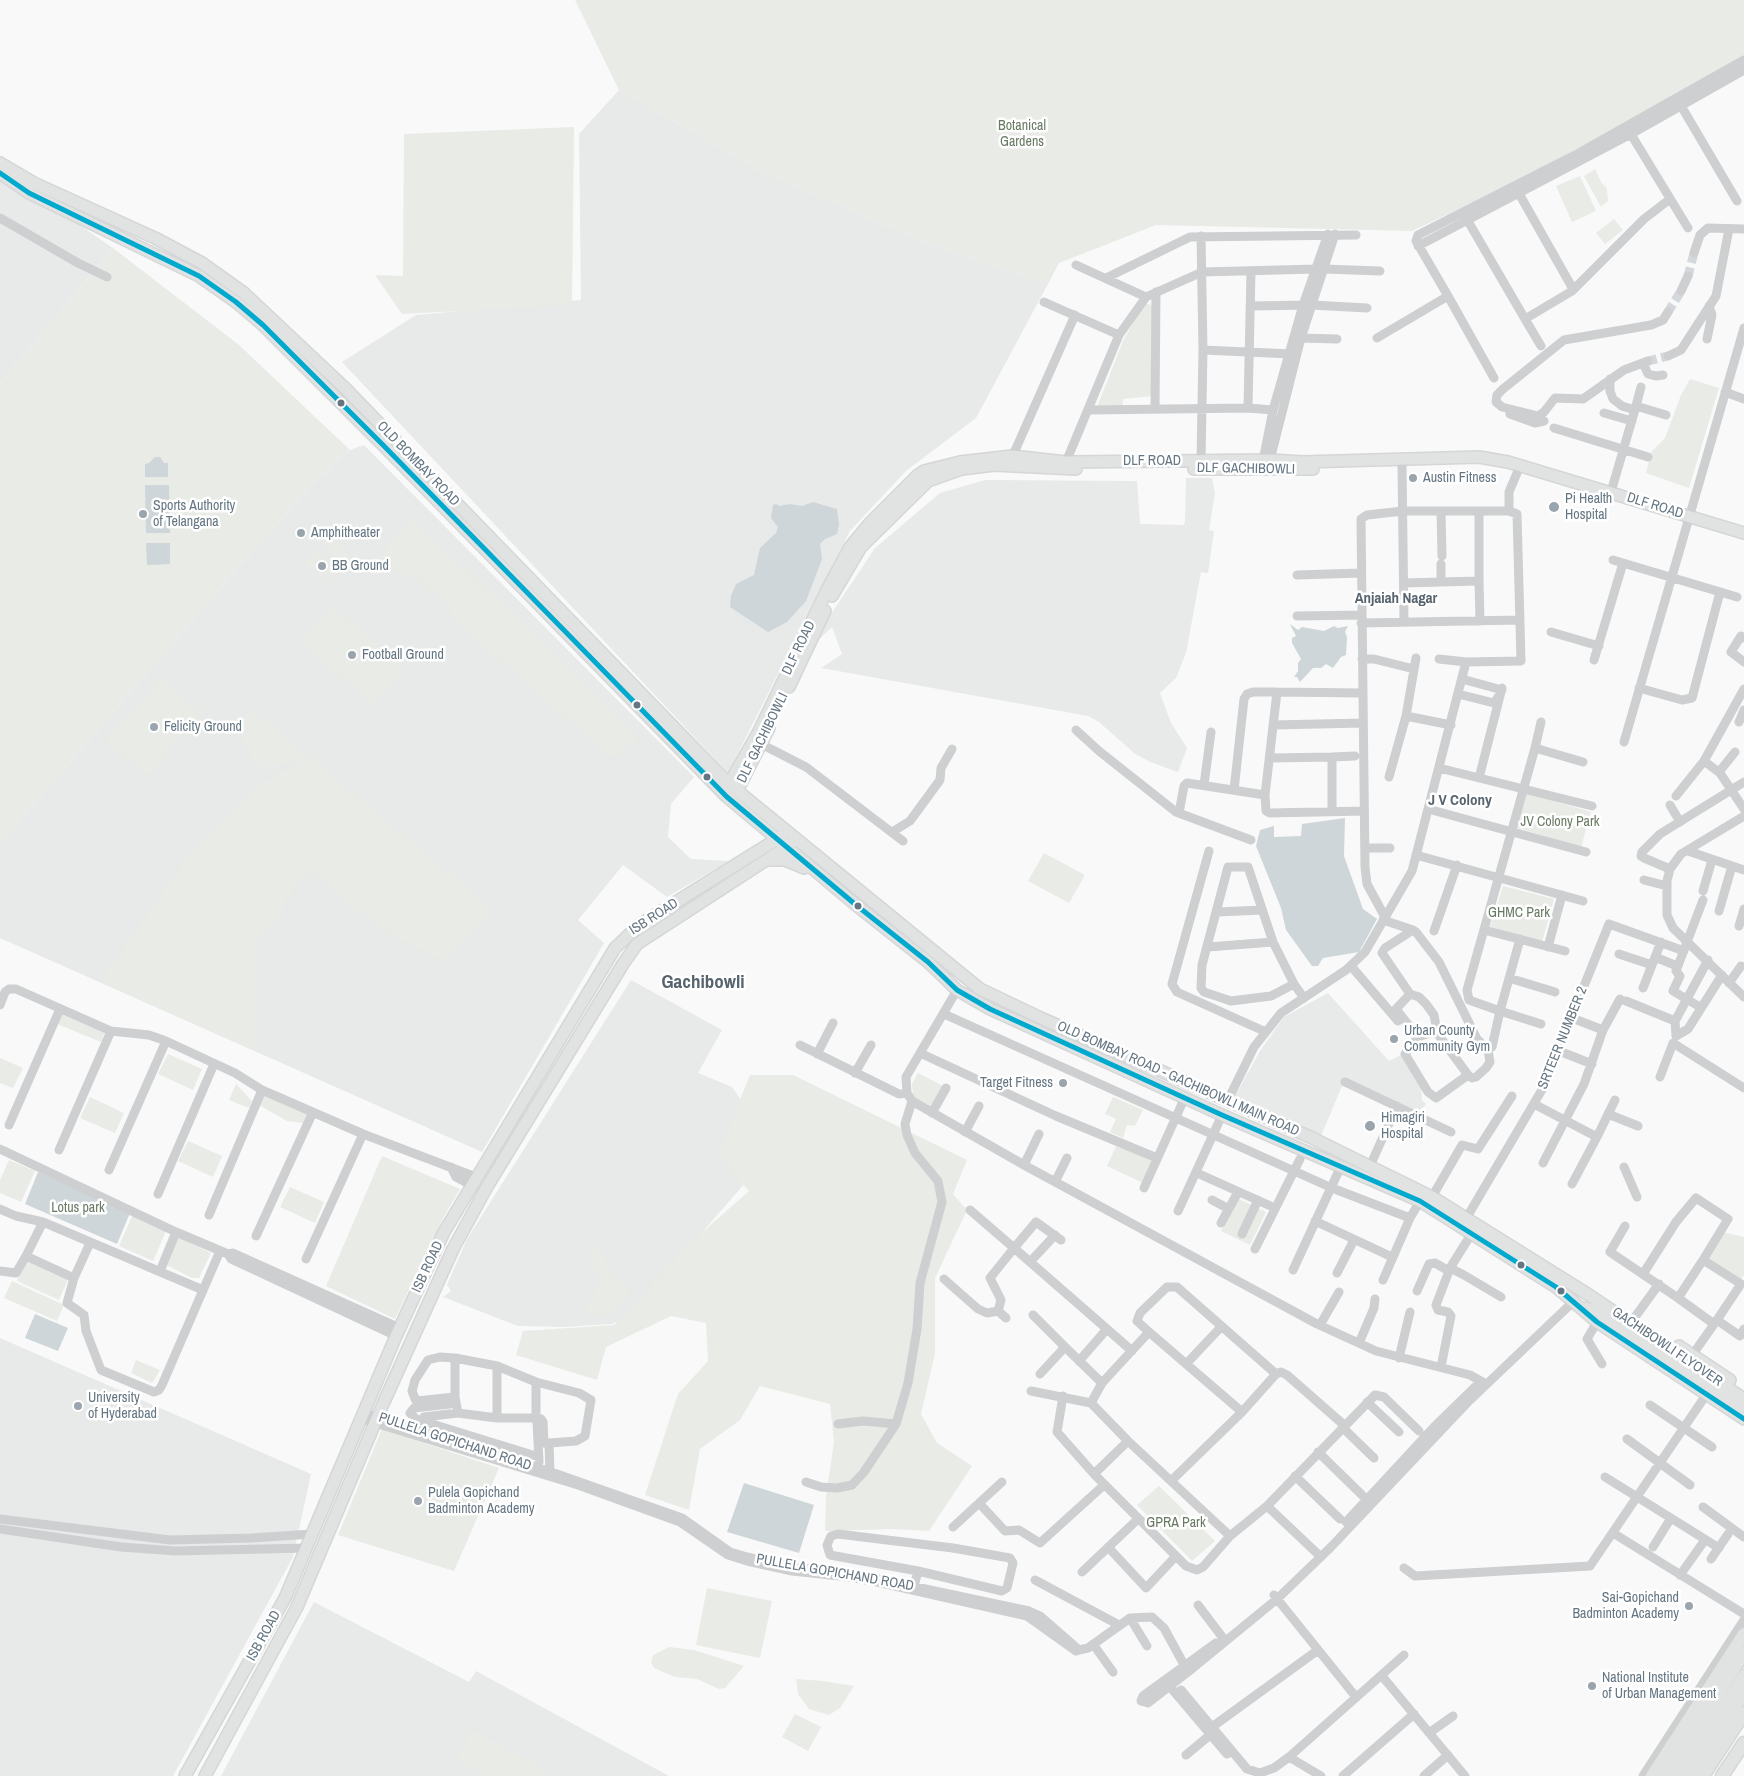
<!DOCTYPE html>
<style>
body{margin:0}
canvas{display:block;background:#f9f9f9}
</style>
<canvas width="1744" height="1776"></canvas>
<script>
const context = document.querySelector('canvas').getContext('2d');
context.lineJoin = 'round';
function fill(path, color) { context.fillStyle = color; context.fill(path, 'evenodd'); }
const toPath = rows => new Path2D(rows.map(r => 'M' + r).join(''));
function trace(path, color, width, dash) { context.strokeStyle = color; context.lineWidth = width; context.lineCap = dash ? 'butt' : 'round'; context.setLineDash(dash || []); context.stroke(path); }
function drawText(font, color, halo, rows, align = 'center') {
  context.font = font + ' "Archivo Narrow",sans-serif'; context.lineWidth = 5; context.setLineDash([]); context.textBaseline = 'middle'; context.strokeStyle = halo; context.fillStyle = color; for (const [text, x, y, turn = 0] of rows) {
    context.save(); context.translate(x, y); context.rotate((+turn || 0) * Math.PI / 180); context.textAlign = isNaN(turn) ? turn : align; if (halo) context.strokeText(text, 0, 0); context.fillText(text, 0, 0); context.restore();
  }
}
const built = toPath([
 [619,90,760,171,922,241,1048,284,976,418,906,471,850,531,728,773,342,362,416,315,581,300,579,134],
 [0,171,113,248,0,383],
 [364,445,694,777,671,804,668,837,691,859,729,861,667,897,623,865,578,920,604,943,482,1152,0,938,0,843,256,547,315,482,350,450],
 [1186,478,1212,478,1215,493,1209,530,1214,531,1208,573,1201,572,1186,653,1176,678,1160,693,1171,723,1187,748,1178,772,1150,762,1134,753,1099,722,1088,716,821,668,842,654,832,627,805,653,875,548,940,493,985,480,1137,481,1140,524,1183,525,1185,522],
 [631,980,722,1030,698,1073,732,1087,765,1135,753,1174,631,1314,612,1324,564,1327,518,1326,443,1297,451,1291,447,1285,467,1239],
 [1328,993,1389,1061,1401,1055,1421,1085,1422,1100,1426,1104,1417,1114,1342,1086,1321,1136,1233,1100,1260,1051,1284,1017],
 [0,1338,311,1474,293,1557,173,1776,0,1776],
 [314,1602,469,1682,476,1671,669,1776,221,1776]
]);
const green = toPath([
 [575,0,1744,0,1744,56,1515,183,1412,231,1156,225,1059,263,1048,284,922,241,760,171,619,90],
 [574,127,572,305,402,314,375,275,403,276,404,134],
 [1595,169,1601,182,1607,189,1608,201,1601,207,1584,176],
 [1580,176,1596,211,1572,222,1556,186],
 [1614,219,1623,230,1605,244,1596,233],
 [113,248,239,345,350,450,315,482,256,547,0,843,0,383],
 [1144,303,1152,305,1153,396,1123,399,1122,408,1097,407,1123,341],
 [1690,379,1719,388,1689,488,1646,473,1651,452,1665,438,1681,395],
 [412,518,640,737,619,756,609,756,449,616,452,611,412,573,404,579,381,555],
 [329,537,350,555,342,563,319,542],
 [316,549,339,569,327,582,304,562],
 [333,606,404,670,372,705,301,641],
 [161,678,202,713,147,776,105,740],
 [250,708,494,910,446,962,393,936,339,896,312,870,283,902,282,916,257,941,257,1052,100,982,189,854,254,788,303,761,303,759,270,768,260,765,252,758,243,743,241,728,243,719],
 [1527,793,1591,812,1581,847,1517,828],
 [1044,853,1085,875,1069,903,1028,881],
 [1503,886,1554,899,1542,942,1490,927],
 [62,1013,105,1031,101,1042,57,1024],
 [168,1054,202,1069,193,1090,158,1074],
 [0,1058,23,1068,13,1088,0,1083],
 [918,1073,945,1087,933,1109,917,1100,913,1095,912,1084],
 [750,1075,793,1075,967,1160,953,1194,967,1210,935,1278,935,1353,921,1414,937,1443,972,1466,929,1531,894,1529,825,1531,826,1497,834,1442,830,1404,760,1386,740,1420,700,1449,689,1510,645,1495,678,1394,708,1361,706,1323,671,1316,606,1347,597,1380,516,1355,523,1331,614,1325,689,1244,749,1191,717,1156],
 [236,1084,252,1101,249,1108,229,1100],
 [263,1095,307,1114,303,1123,287,1121,259,1105],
 [90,1097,124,1113,115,1133,80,1118],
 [1113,1097,1143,1110,1135,1126,1127,1125,1123,1138,1110,1132,1116,1119,1105,1114],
 [188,1141,222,1156,213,1177,178,1161],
 [1117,1144,1152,1161,1143,1183,1107,1166],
 [382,1156,460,1189,443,1218,395,1319,326,1286],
 [9,1160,35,1171,21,1202,0,1193,0,1180],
 [290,1187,324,1202,315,1223,280,1207],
 [1237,1198,1266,1212,1250,1245,1221,1231],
 [133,1214,167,1229,153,1261,119,1246],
 [1722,1232,1744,1237,1744,1275,1740,1281,1706,1259],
 [178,1237,211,1253,199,1278,192,1278,166,1265],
 [590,1242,597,1246,604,1257,608,1272,630,1291,610,1314,593,1315,585,1307,602,1279,593,1268],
 [26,1256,69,1277,59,1300,17,1281],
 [12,1281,64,1305,57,1321,4,1298],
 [136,1360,160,1370,153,1382,152,1383,131,1373],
 [382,1429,499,1468,454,1571,338,1535],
 [1159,1486,1215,1541,1192,1561,1137,1505],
 [707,1588,772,1601,760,1658,696,1645],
 [669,1647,694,1650,744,1666,725,1688,719,1689,697,1679,675,1677,654,1668,651,1663,653,1655],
 [796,1679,823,1681,854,1686,840,1708,829,1715,809,1709,798,1694],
 [795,1714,821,1727,808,1751,782,1737],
 [472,1730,546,1769,542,1776,488,1776,457,1760]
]);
const water = toPath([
 [155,457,160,457,164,463,168,463,168,477,145,477,145,464,149,463],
 [145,485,169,485,170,533,146,533],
 [813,502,837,509,839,525,837,534,825,539,820,544,822,559,806,601,787,622,768,632,730,607,731,596,736,584,754,575,760,548,776,533,778,527,771,518,773,505,776,504,779,506,790,504,802,506],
 [146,543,170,543,170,564,147,565],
 [1290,624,1298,630,1302,627,1324,631,1334,626,1338,628,1348,626,1345,632,1347,637,1346,655,1341,657,1333,668,1326,664,1321,668,1313,668,1300,682,1297,677,1294,677,1298,671,1298,663,1301,659,1292,643,1292,638,1296,636],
 [1345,818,1344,856,1363,909,1377,919,1359,952,1323,958,1318,966,1312,966,1286,930,1281,908,1256,846,1260,830,1274,826,1274,837,1301,836,1302,824],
 [38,1172,130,1213,117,1244,25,1204],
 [35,1314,68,1328,58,1351,25,1338],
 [744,1483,814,1505,799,1553,727,1532]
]);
const minorTunnel = toPath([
 [1688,276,1694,253],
 [1668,312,1681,291],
 [1648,361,1668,356]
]);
const minor = toPath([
 [1680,104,1737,201],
 [1629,131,1688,228],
 [1517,190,1573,289],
 [1465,216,1525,319,1572,291,1644,219,1670,199],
 [0,218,78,263,107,277],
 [1418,246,1631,134,1744,70],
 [1694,253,1700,235,1708,228,1744,229],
 [1076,265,1146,297],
 [1324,269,1380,271],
 [1106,278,1190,237,1356,235],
 [1681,291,1688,276],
 [1448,296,1416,241,1418,235,1577,154,1744,60],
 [1044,302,1119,335],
 [1250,306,1311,305,1367,308],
 [1525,319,1541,346],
 [1301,338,1337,339],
 [1377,338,1448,296,1494,378],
 [1707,339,1712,315,1709,306],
 [1203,350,1291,354],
 [1668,356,1681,350,1716,296,1729,229],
 [1648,361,1624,370,1583,399,1555,398,1544,412,1538,416,1502,407,1496,402,1497,395,1503,389,1564,340,1651,325,1663,320,1668,312],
 [1643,363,1648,374,1656,376,1663,375],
 [1610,379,1610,391,1613,399,1622,406,1635,410],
 [1725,392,1744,399],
 [1636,406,1641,387],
 [1248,408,1251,271],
 [1155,409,1156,292],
 [1089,410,1248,408,1273,410],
 [1604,413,1632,421],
 [1510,414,1535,423,1544,421],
 [1554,428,1648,457],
 [1201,461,1203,350,1201,236],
 [1010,462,1075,315],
 [1066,462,1119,335,1146,297,1202,272,1316,269],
 [1269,464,1301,338,1335,234],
 [1262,466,1273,410,1303,305,1328,234],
 [1402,466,1404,622],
 [1611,492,1636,406,1666,415],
 [1441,511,1442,556],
 [1479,511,1479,581],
 [1509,511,1509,492,1517,473],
 [1613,560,1737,597],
 [1297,575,1360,573],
 [1441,581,1441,564],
 [1404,583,1479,581,1480,621],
 [1297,616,1361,615],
 [1361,623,1520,620],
 [1551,632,1599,646],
 [1744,638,1741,636,1731,652,1744,662],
 [1362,659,1374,659,1414,669],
 [1594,660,1623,563],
 [1462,679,1502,690],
 [1639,688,1682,700,1692,698,1720,592],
 [1277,692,1265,795,1266,811,1270,813,1364,811],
 [1458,694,1494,703,1498,697],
 [1406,716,1451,725],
 [1739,722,1744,710],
 [1273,725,1363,723],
 [1076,730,1099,751,1176,812,1251,840],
 [1624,742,1744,328],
 [761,744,806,767,903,841],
 [1535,748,1541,722],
 [1332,757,1355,756],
 [1270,758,1332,757,1332,811],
 [1704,761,1720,773,1744,809],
 [1439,768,1592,806],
 [1719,772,1735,752],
 [1389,777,1406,716,1416,658],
 [1479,778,1502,688],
 [1204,785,1211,732],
 [1234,790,1244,699,1247,694,1253,692,1277,692,1362,693],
 [1676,796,1704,761,1744,689],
 [1670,805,1680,822],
 [1428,809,1586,852],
 [1179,813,1184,786,1187,783,1265,795],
 [1744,816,1681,854,1670,869,1667,881,1667,915,1673,928,1744,997],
 [892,832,910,821,940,780,941,768,952,749],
 [1365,848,1390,848],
 [1209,851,1172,984,1177,992,1266,1032],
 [1688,851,1744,870],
 [1416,855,1583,901],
 [1670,869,1644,858,1641,856,1642,852,1660,834,1744,782],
 [1644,880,1667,886],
 [1703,891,1712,860],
 [1719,911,1732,866],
 [1218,912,1262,910],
 [1385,917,1367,884,1365,867,1361,519,1367,515,1403,511,1509,511,1517,514,1521,661,1466,662,1439,659],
 [1383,920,1413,930,1416,932,1439,962,1477,1039,1488,1050,1490,1062,1486,1068,1476,1077,1472,1078,1468,1075,1436,1098,1428,1092,1405,1054,1418,1037,1396,1009,1410,994,1382,953,1385,948,1413,930],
 [1739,926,1744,909],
 [1484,930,1565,951],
 [1434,931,1457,865],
 [1520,939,1500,1011,1541,1024],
 [1208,947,1273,942],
 [1548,947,1562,895],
 [1619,954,1652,965],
 [1655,957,1677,966],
 [1351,966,1398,1021],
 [1509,978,1555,992],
 [1729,983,1741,966],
 [1294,984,1271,996,1231,1001,1204,992,1201,988,1202,965,1228,867,1248,867,1273,942,1294,984,1304,998],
 [1643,988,1661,942],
 [957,990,906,1077,907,1093,912,1101,1024,1165,1317,1324,1376,1351,1470,1375,1486,1384],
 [1410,994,1419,997,1426,1004,1434,1015,1436,1026],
 [1626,1001,1675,1021,1676,1036,1688,1029,1722,975],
 [0,1005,5,992,9,989,16,989,111,1031,149,1035,166,1041,235,1073,262,1090,363,1134,476,1177],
 [1700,1007,1673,991,1680,976,1676,971,1703,900],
 [944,1014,1332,1188,1410,1218],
 [1572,1018,1603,1030],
 [1675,1021,1708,960],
 [1437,1033,1468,1075],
 [1418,1037,1433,1032],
 [800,1045,899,1094,907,1093],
 [1492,1047,1500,1011,1469,1000,1467,990,1535,748,1583,762],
 [1559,1051,1592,1064],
 [920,1053,1056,1116,1157,1158],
 [817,1054,833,1023],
 [855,1073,871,1045],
 [1660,1077,1673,1043,1744,1088],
 [1345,1082,1451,1132],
 [1227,1102,1254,1047,1281,1013,1346,970,1365,952,1412,871,1466,662],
 [1534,1104,1597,1137,1615,1100],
 [932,1113,946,1088],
 [1608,1114,1638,1126],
 [9,1125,60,1009],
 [965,1132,979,1106],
 [0,1149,176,1232,228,1254,233,1253,400,1328],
 [59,1150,111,1031],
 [1543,1163,1584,1084,1603,1030,1620,999],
 [1024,1165,1039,1134],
 [1370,1166,1397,1106],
 [451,1167,456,1177,471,1185],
 [1624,1167,1637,1197],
 [109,1170,166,1041],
 [1197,1173,1275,1208],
 [1055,1182,1067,1158],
 [1572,1184,1597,1137],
 [1144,1188,1185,1097],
 [158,1194,214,1064],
 [1432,1197,1462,1145,1478,1149,1512,1096],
 [1212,1200,1229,1209],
 [0,1209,16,1216,43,1222,203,1290],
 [970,1210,1014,1248,990,1278,1001,1300,998,1311,1006,1318],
 [1178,1211,1222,1115],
 [209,1215,262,1090],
 [1467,1217,1543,1088,1609,924,1684,951],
 [1315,1221,1392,1257],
 [1221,1223,1238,1192],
 [1625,1226,1610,1252,1678,1298,1703,1260,1741,1284,1717,1320,1740,1336,1744,1329],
 [1242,1234,1258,1200],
 [256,1236,313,1112],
 [1061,1240,1036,1222,1014,1248,1107,1329],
 [90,1243,74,1278,67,1303,84,1315,86,1331,101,1370,154,1392,159,1390,162,1385,220,1251],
 [1255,1249,1300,1159],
 [228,1254,231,1259,396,1336],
 [26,1256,43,1222],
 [306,1259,363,1134],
 [1030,1262,1055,1235],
 [1450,1268,1472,1233],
 [1293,1270,1341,1166],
 [0,1271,16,1273,26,1256,74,1278],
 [160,1271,176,1232],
 [1337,1273,1354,1240],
 [1643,1274,1676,1222,1696,1198,1728,1219,1703,1260],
 [944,1279,978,1309,987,1313,998,1311],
 [1383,1280,1410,1218,1420,1201],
 [1417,1291,1429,1264,1435,1263,1449,1271,1450,1268,1464,1275,1501,1297],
 [1678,1298,1714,1324],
 [1033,1315,1065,1347],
 [1635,1317,1659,1284],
 [1597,1322,1587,1339,1602,1364],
 [1320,1325,1339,1292],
 [1149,1332,1137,1321,1140,1313,1167,1287,1177,1287,1276,1374],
 [1359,1343,1374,1308,1375,1299],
 [1693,1354,1717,1320],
 [440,1357,455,1358,455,1397,416,1401,412,1391,415,1380,428,1360,440,1357],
 [455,1358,497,1366,536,1382,579,1393,591,1400,585,1436,576,1441,549,1443,550,1472],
 [1399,1358,1410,1312],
 [1079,1361,1107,1329,1132,1351],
 [1187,1363,1221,1327],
 [1441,1367,1451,1316,1448,1312,1438,1310,1436,1305,1449,1271],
 [1040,1374,1065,1347,1102,1383],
 [1031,1391,1091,1403],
 [1063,1396,1057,1432,1094,1474],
 [455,1397,458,1413,497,1418,497,1366],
 [1367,1402,1399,1432],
 [450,1404,414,1408,410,1413,416,1419,539,1457],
 [1650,1405,1712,1447],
 [497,1418,536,1418,536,1382],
 [536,1418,541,1419,543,1422,544,1443,539,1443],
 [362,1419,578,1485,680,1522,728,1555,747,1561,792,1571,849,1577,877,1582,1027,1616,1076,1651,1079,1650,1040,1616,1029,1611,850,1573,789,1567,747,1557,730,1552,682,1518,554,1473,364,1413],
 [423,1421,424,1417,458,1413],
 [537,1422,539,1462],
 [838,1424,863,1421,896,1424,908,1383,917,1329,920,1283,942,1202,938,1181,915,1153,907,1135,905,1124,912,1101],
 [1342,1427,1374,1458],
 [1627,1439,1690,1485],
 [1128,1441,1094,1474,1186,1566,1197,1570,1203,1567,1230,1536,1267,1506,1375,1395,1384,1397,1419,1431],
 [1318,1452,1362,1495],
 [1295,1476,1340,1519],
 [1605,1477,1719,1548],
 [1171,1481,1242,1412],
 [806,1482,821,1487,837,1488,852,1485,864,1472,896,1424],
 [979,1503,1005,1531,1019,1530,1040,1543,1104,1485],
 [1267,1506,1321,1557],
 [1703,1507,1744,1537],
 [0,1519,170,1540,251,1538,313,1534],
 [1346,1522,1434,1427,1475,1387],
 [953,1527,1002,1482],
 [0,1529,121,1547,176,1551,307,1548],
 [1613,1533,1744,1614],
 [1230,1536,1128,1441,1091,1403,1102,1383,1149,1332,1242,1412,1276,1374,1281,1372,1287,1375,1344,1425],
 [1108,1547,1146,1588,1176,1556],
 [1653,1547,1671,1518],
 [1711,1559,1728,1534],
 [1404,1568,1415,1576,1590,1566,1706,1395],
 [1082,1572,1138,1519],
 [1680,1575,1705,1540],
 [1035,1580,1119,1625],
 [913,1590,918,1571,830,1555,827,1545,831,1536,838,1534,953,1548,1010,1558,1013,1563,1007,1588,1002,1591,918,1571],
 [1274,1595,1356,1697],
 [1198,1605,1223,1638],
 [1130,1618,1147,1646],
 [1093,1644,1113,1672],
 [1079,1650,1088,1648,1130,1618,1152,1617,1164,1628,1188,1672,1277,1599,1331,1547,1469,1401,1574,1301],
 [1188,1672,1148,1703,1141,1701,1143,1696,1216,1643],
 [1382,1676,1465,1776],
 [1166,1682,1227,1754],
 [1181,1690,1247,1769,1260,1773,1274,1768,1289,1757,1404,1655],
 [1212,1727,1318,1650],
 [1429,1733,1453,1716],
 [1186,1755,1210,1735],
 [1289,1757,1321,1776],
 [1343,1776,1414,1714],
 [1424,1776,1448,1755],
 [1643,1776,1744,1620]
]);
const major = toPath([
 [0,163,34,183,155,238,202,263,244,293,346,389,729,784,980,989,1043,1019,1310,1137,1432,1197,1589,1295,1744,1399],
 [0,173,29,193,199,276,236,302,263,325,383,445,727,797,856,905,928,962,957,990,990,1009,1222,1115,1420,1201,1556,1287,1597,1322,1744,1419],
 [1194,469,1313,469],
 [832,596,861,547,928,481,962,469,994,465,1076,469],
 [789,687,825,611],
 [729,784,758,733,828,588,850,547,870,523,918,475,924,471,960,462,1012,456,1066,462,1270,460,1303,462,1479,457,1508,462,1744,533],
 [737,791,769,728],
 [770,860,785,860,804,868],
 [1587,1308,1599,1313,1741,1408],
 [1679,1346,1730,1380],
 [185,1776,285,1598,396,1336,444,1232,615,948,639,925,782,836],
 [205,1776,297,1607,383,1404,453,1249,488,1185,623,964,637,944,791,844]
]);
const highway = toPath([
 [1652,1776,1744,1634],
 [1665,1776,1744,1653],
 [1678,1776,1744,1676],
 [1690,1776,1744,1693],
 [1703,1776,1744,1713],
 [1722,1776,1744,1743]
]);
const bus1 = toPath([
 [0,173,29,193,199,276,236,302,263,325,383,445,727,797,856,905,928,962,957,990,990,1009,1222,1115,1420,1201,1556,1287,1597,1322,1744,1419]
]);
const markers = [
 [341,403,4.5,"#657683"],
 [1413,478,5,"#99a4ac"],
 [1554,507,6,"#99a4ac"],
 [143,514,5,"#99a4ac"],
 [301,533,5,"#99a4ac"],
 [322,566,5,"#99a4ac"],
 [352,655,5,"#99a4ac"],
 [637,705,4.5,"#657683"],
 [154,727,5,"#99a4ac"],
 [707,777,4.5,"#657683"],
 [858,906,4.5,"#657683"],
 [1394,1039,5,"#99a4ac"],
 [1063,1083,5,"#99a4ac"],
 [1370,1126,6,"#99a4ac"],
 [1521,1265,4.5,"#657683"],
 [1561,1291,4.5,"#657683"],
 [78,1406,5,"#99a4ac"],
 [418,1501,5,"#99a4ac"],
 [1689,1606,5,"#99a4ac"],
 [1592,1686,5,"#99a4ac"]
];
const parkNames = [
 ["Botanical",1022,126],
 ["Gardens",1022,142],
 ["JV Colony Park",1560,822],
 ["GHMC Park",1519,913],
 ["Lotus park",78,1208],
 ["GPRA Park",1176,1523]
];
const streetNames = [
 ["DLF ROAD",1152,461],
 ["OLD BOMBAY ROAD",418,464,46],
 ["DLF GACHIBOWLI",1246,469,1],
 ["DLF ROAD",1655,506,17],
 ["DLF ROAD",799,648,-64],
 ["DLF GACHIBOWLI",763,738,-64],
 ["ISB ROAD",654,917,-33],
 ["SRTEER NUMBER 2",1563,1038,-68],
 ["OLD BOMBAY ROAD - GACHIBOWLI MAIN ROAD",1178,1079,24],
 ["ISB ROAD",428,1267,-65],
 ["GACHIBOWLI FLYOVER",1667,1347,34],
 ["PULLELA GOPICHAND ROAD",455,1442,18],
 ["PULLELA GOPICHAND ROAD",835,1573,10],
 ["ISB ROAD",264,1636,-61]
];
const poiNames = [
 ["Austin Fitness",1423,478],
 ["Pi Health",1565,499],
 ["Hospital",1565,515],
 ["Sports Authority",153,506],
 ["of Telangana",153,522],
 ["Amphitheater",311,533],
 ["BB Ground",332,566],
 ["Football Ground",362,655],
 ["Felicity Ground",164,727],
 ["Urban County",1404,1031],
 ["Community Gym",1404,1047],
 ["Target Fitness",1053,1083,"right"],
 ["Himagiri",1381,1118],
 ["Hospital",1381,1134],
 ["University",88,1398],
 ["of Hyderabad",88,1414],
 ["Pulela Gopichand",428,1493],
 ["Badminton Academy",428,1509],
 ["Sai-Gopichand",1679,1598,"right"],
 ["Badminton Academy",1679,1614,"right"],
 ["National Institute",1602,1678],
 ["of Urban Management",1602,1694]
];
const neighbourhoodNames = [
 ["Anjaiah Nagar",1396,599],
 ["J V Colony",1460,801]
];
const districtNames = [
 ["Gachibowli",703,983]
];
fill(built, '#e8e9e9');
fill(green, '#e8ebe6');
fill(water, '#ced6d9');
trace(minorTunnel, '#d4d8dc', 9, [9, 4.5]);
trace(major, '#d5d6d7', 14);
trace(highway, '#d5d6d6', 15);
trace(minor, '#cecfd0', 9);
trace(major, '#e1e2e2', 11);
trace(highway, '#e1e2e2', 12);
trace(bus1, '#00a9ce', 5);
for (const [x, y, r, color] of markers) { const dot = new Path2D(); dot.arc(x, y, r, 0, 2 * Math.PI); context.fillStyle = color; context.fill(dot); trace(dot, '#fff', 2); }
drawText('14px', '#687a64', '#fff', parkNames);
drawText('14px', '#657683', '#fff', streetNames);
drawText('14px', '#657683', '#fff', poiNames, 'left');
drawText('bold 15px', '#57646e', '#fff', neighbourhoodNames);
drawText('bold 19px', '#57646e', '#fff', districtNames);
</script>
